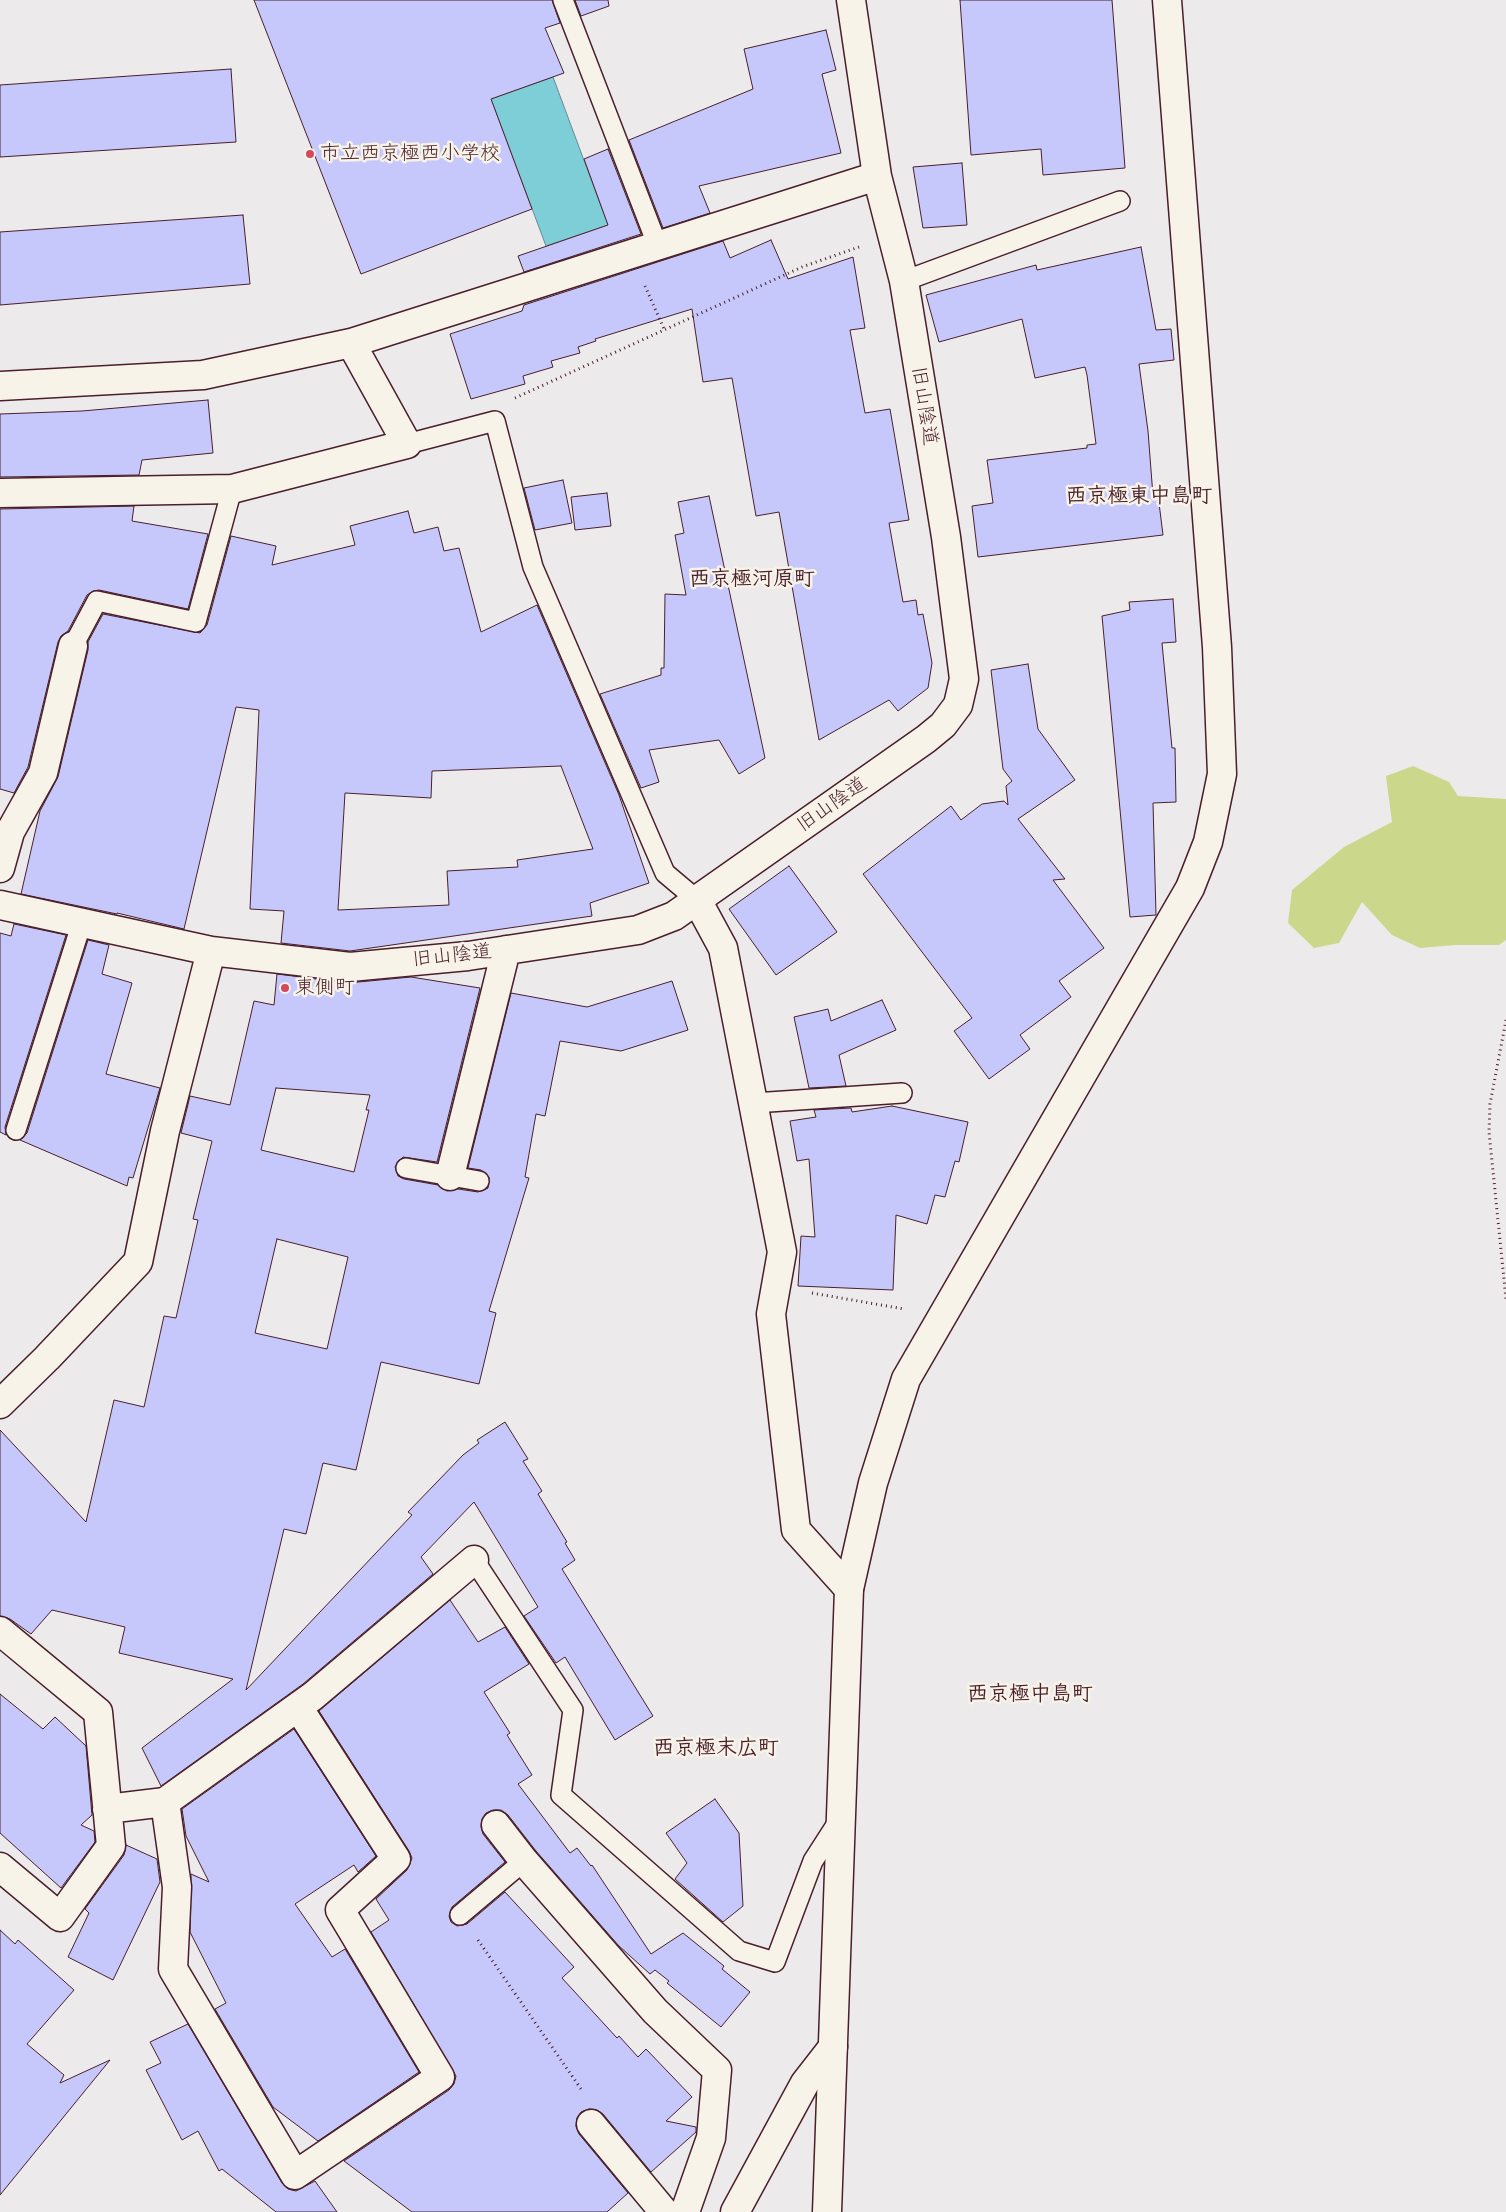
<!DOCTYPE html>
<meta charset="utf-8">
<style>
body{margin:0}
canvas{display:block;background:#edeaec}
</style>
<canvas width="1506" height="2212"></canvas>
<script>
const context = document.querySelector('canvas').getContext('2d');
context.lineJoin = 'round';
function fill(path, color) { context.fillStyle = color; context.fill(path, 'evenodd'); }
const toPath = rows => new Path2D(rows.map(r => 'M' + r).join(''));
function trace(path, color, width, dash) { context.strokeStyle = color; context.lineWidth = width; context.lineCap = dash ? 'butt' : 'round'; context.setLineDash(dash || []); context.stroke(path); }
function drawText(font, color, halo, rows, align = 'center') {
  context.font = font + ' Caveat,"Klee One",sans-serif'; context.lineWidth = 5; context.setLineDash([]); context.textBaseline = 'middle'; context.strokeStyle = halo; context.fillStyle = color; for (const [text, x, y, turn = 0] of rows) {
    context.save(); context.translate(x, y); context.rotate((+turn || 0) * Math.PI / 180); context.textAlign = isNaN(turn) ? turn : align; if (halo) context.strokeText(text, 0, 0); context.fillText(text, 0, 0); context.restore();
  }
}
const green = toPath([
 [1413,766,1449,782,1458,796,1506,799,1506,940,1499,945,1455,945,1420,948,1392,935,1362,902,1339,943,1314,948,1288,923,1292,890,1344,847,1392,822,1386,776]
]);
const water = toPath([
 [553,77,608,225,546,246,491,99,553,77]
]);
const building = toPath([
 [254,0,552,0,560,23,545,28,564,73,491,99,532,209,361,274,254,0],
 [575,0,608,0,609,6,581,16,575,0],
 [960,0,1112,0,1125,168,1043,175,1041,149,971,155,960,0],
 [826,30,836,70,822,74,841,153,699,186,710,213,663,228,629,140,753,89,744,49,826,30],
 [231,69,236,142,0,157,0,85,231,69],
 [608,149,641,234,524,272,518,256,608,225,584,159,608,149],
 [962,163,967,225,923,228,913,167,962,163],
 [243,215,250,284,0,305,0,232,243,215],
 [771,240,788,279,853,257,865,328,850,330,865,413,890,409,909,520,889,523,903,602,916,600,918,615,923,614,932,663,928,688,898,711,889,700,819,740,779,512,756,516,732,378,703,382,692,309,595,339,596,341,578,347,580,353,551,361,553,367,523,376,525,384,471,399,450,334,522,311,524,305,723,241,730,258,771,240],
 [1141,247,1156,330,1171,329,1174,360,1139,364,1148,431,1153,496,1158,495,1163,535,978,557,972,506,993,503,987,460,1087,448,1087,445,1096,444,1087,375,1085,367,1035,378,1022,319,939,342,926,295,1036,265,1037,270,1141,247],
 [208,400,213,453,142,460,139,475,0,477,0,414,82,411,208,400],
 [563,480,572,523,535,530,524,488,563,480],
 [607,493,611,526,575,530,571,497,607,493],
 [709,496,765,758,739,774,719,740,649,750,659,782,641,788,600,694,661,675,661,668,664,668,665,594,686,595,675,535,684,533,678,502,709,496],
 [134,506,132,521,208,534,188,609,99,590,93,591,87,595,68,631,61,636,58,642,28,767,14,793,0,789,0,509,134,506],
 [408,511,414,533,438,527,444,551,459,548,481,632,537,605,619,795,649,883,590,903,592,916,350,951,281,943,284,911,250,909,259,710,236,707,184,929,117,913,117,914,21,894,40,811,58,777,88,650,88,642,103,614,200,633,207,625,231,536,276,546,272,565,355,545,350,526,408,511],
 [561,766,593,849,517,860,518,867,447,871,449,905,338,910,345,793,431,798,432,771,561,766],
 [1173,599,1176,642,1162,643,1172,748,1175,748,1176,802,1153,803,1156,915,1130,917,1102,616,1130,610,1129,602,1173,599],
 [1028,664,1038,729,1075,780,1018,819,1065,879,1053,880,1104,948,1059,981,1071,997,1020,1035,1030,1049,989,1079,954,1031,972,1018,863,874,951,806,961,820,982,804,1004,801,1008,805,1006,786,1012,781,1003,769,991,670,1028,664],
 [789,866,837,932,776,975,729,909,789,866],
 [14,924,66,935,5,1127,6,1135,0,1132,0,933,11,936,14,924],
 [88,940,109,945,102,974,132,983,106,1074,160,1088,133,1178,129,1177,127,1186,20,1140,27,1133,88,940],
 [277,974,348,983,411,977,480,988,437,1162,403,1157,395,1167,398,1176,404,1179,438,1185,447,1191,458,1189,478,1192,488,1188,489,1177,481,1170,468,1168,511,993,587,1007,672,981,688,1030,621,1051,560,1041,545,1116,536,1114,525,1177,529,1178,489,1311,496,1313,479,1384,381,1362,356,1470,323,1463,306,1534,284,1529,246,1690,412,1515,408,1512,463,1455,479,1443,477,1440,505,1422,528,1459,523,1461,542,1491,538,1494,567,1542,565,1543,575,1560,562,1569,653,1716,615,1740,565,1657,556,1663,524,1616,538,1607,474,1502,421,1557,433,1574,303,1684,161,1786,142,1748,233,1679,119,1653,125,1627,52,1610,31,1634,10,1619,0,1616,0,1430,86,1522,114,1400,144,1407,164,1316,176,1318,198,1220,193,1219,212,1141,181,1133,190,1096,230,1105,254,1001,274,1005,277,974],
 [276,1088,370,1095,366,1110,369,1110,354,1172,261,1150,276,1088],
 [277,1239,348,1257,327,1349,255,1333,277,1239],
 [882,1000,896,1030,839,1055,846,1086,809,1088,794,1017,828,1009,831,1021,882,1000],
 [892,1106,968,1122,959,1162,955,1161,945,1197,935,1195,927,1224,896,1215,893,1290,798,1286,801,1236,815,1237,809,1159,797,1161,790,1121,816,1117,814,1110,851,1108,852,1112,892,1106],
 [450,1600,478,1642,505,1627,529,1664,484,1692,510,1733,507,1735,532,1775,518,1784,570,1853,577,1848,591,1866,592,1865,651,1954,683,1933,724,1966,722,1969,750,1992,721,2027,667,1983,669,1981,655,1970,650,1974,619,1946,536,1851,508,1815,501,1810,493,1810,486,1813,482,1819,481,1827,483,1834,505,1862,452,1907,449,1916,451,1922,457,1926,467,1924,505,1892,574,1967,562,1978,617,2038,619,2036,638,2057,646,2049,692,2097,666,2121,696,2127,696,2132,651,2172,603,2114,597,2110,589,2109,581,2112,577,2118,576,2126,579,2134,628,2193,607,2212,412,2212,344,2161,449,2090,454,2084,456,2076,371,1932,389,1920,376,1899,407,1870,412,1858,409,1851,319,1711,450,1600],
 [0,1694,43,1729,55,1717,86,1746,92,1815,81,1825,94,1831,95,1842,61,1888,0,1833,0,1694],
 [294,1729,376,1856,358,1872,354,1865,295,1904,332,1957,345,1949,419,2072,318,2141,273,2107,215,2009,226,2003,190,1932,191,1874,209,1882,186,1836,182,1809,294,1729],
 [715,1799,739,1833,743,1906,723,1922,675,1879,687,1863,666,1833,715,1799],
 [126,1845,157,1859,160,1882,113,1980,68,1957,89,1913,85,1909,124,1855,126,1845],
 [0,1930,15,1944,18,1940,74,1990,27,2044,64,2075,60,2083,110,2060,0,2195,0,1930],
 [188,2024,282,2183,288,2189,296,2191,315,2181,337,2212,276,2212,222,2169,219,2171,198,2131,182,2140,146,2070,161,2063,150,2042,188,2024]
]);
const path = toPath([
 [645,286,664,329],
 [515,398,802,267,859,247],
 [1506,1020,1490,1104,1489,1132,1506,1299],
 [812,1293,904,1309],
 [478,1940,581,2089]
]);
const service = toPath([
 [563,0,657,244],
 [904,281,1120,201],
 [407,444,495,421,533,567,665,873,697,900],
 [73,646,97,601,196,622,232,489],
 [754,1103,902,1093],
 [16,1130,82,922],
 [406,1168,479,1181],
 [474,1560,573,1710,561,1795,739,1951,775,1962,813,1861,840,1819],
 [460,1915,524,1861]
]);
const minor = toPath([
 [0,386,203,375,351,343,877,176],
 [0,493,232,489,407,444,351,343],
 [0,868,10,832,43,773,73,646],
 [697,900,723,948,782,1252,771,1314,796,1530,849,1589],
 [0,905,211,951,350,967,468,956,638,930,674,916,926,739,943,725,958,705,964,679,946,537,904,281,877,176,851,0],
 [450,1176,506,950],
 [0,1404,47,1358,138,1262,165,1131,211,951],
 [0,1631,98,1712,111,1846,60,1917,0,1867],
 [165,1802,177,1887,173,1969,295,2175,440,2077,340,1910,396,1859,298,1707],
 [107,1809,165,1802,313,1696,474,1560],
 [496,1825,524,1861,655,2011,717,2070,711,2138,685,2212],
 [591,2124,664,2212],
 [735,2212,805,2083,833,2047]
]);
const tertiary = toPath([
 [827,2212,849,1589,873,1483,906,1379,1190,888,1208,842,1222,774,1217,647,1167,0]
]);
const markers = [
 [310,154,5,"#d1495b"],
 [285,988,5,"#d1495b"]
];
const poiNames = [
 ["市立西京極西小学校",320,154],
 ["東側町",295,988]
];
const streetNames = [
 ["旧山陰道",924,406,81],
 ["旧山陰道",832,805,-35],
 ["旧山陰道",452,956,-6]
];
const neighbourhoodNames = [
 ["西京極東中島町",1139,496],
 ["西京極河原町",752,579],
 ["西京極中島町",1030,1694],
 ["西京極末広町",716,1748]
];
fill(green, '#cbd88b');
fill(water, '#7eced8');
trace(water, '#698893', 1);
fill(building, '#c6c8fb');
trace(building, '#4a1f2b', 1);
trace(service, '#4a1f2b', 22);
trace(minor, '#4a1f2b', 31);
trace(tertiary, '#4a1f2b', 31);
trace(path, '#4a1f2b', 3, [1, 4]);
trace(service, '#f7f3e8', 19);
trace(minor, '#f7f3e8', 28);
trace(tertiary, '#f7f3e8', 28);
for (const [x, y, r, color] of markers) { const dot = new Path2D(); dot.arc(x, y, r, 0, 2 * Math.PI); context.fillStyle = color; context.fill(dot); trace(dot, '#f7f3e8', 2); }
drawText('20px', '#4a1f2b', '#f7f3e8', poiNames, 'left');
drawText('20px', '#4a1f2b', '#f7f3e8', streetNames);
drawText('bold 21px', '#4a1f2b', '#f7f3e8', neighbourhoodNames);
</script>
